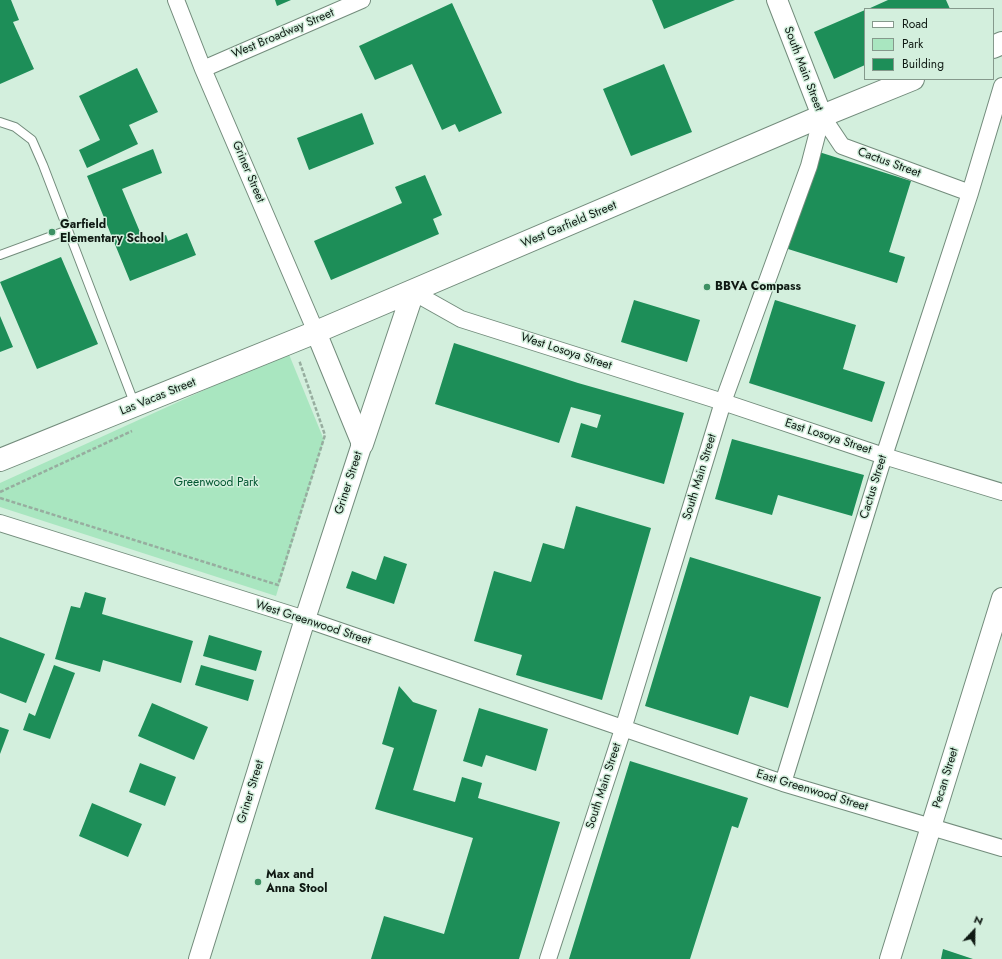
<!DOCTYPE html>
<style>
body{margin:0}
#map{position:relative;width:1002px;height:959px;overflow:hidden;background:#d3efdd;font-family:Jost,sans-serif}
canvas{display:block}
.legend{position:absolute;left:864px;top:8px;width:130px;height:72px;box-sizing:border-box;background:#d3efdd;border:1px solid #85998c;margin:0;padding:5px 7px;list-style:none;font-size:12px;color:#0f1913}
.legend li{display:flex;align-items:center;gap:8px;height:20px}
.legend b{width:20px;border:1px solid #85998c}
.north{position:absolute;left:954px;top:911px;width:40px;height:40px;-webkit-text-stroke:3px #d3efdd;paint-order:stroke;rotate:22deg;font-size:11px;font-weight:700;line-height:16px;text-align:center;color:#0f1913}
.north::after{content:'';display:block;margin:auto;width:14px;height:18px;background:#0f1913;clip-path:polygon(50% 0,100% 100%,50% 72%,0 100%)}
</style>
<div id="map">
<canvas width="1002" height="959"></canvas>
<ul class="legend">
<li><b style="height:5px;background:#fff"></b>Road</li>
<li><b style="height:11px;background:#a9e6c0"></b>Park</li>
<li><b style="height:11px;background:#1d8e58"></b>Building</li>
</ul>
<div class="north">N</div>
</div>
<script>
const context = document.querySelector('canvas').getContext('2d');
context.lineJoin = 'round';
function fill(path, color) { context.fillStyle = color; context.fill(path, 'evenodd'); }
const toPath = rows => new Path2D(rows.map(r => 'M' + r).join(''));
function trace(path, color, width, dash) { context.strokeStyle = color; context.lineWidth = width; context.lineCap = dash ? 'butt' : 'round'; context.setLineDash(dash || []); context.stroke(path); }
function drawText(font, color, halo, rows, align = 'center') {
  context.font = font + ' Jost,sans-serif'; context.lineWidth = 3; context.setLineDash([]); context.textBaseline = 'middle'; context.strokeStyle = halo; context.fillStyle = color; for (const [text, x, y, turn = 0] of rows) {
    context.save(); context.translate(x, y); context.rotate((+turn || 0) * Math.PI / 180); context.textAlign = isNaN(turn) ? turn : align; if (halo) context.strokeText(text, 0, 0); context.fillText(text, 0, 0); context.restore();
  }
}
const green = toPath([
 [288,352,324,440,276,596,0,507,0,483]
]);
const building = toPath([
 [0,0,11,0,19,20,13,22,34,69,0,84],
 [275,0,291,0,277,6],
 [652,0,735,0,664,29],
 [888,0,946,0,950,9,868,9],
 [452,3,502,113,459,132,455,124,442,130,412,64,375,80,359,46],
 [865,10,865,65,834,79,814,32],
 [664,64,692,132,631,156,603,89],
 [137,68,158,112,129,125,138,144,87,168,79,150,100,140,79,96],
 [362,113,374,144,309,170,297,138],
 [153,149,162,173,122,189,145,244,166,235,168,241,187,233,196,255,130,281,87,176],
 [819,152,911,181,889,252,905,257,897,283,788,249],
 [425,175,442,215,433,219,439,234,331,280,314,241,402,203,395,187],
 [61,257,98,344,37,369,0,282],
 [634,300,700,320,687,362,621,342],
 [775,300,856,325,843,369,885,382,872,422,749,383],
 [0,316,13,347,0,352],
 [454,343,578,383,684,413,664,484,571,457,581,423,597,428,601,415,571,407,559,443,435,404],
 [732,439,864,475,852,516,778,495,772,515,715,499],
 [576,506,651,528,602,700,516,675,522,655,474,641,494,571,531,582,543,543,564,549],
 [384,556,407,564,394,604,346,588,352,571,376,580],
 [690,557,821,597,788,708,750,696,738,735,645,706],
 [85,592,106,598,102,614,193,641,181,683,103,660,100,672,55,659,71,606,80,608],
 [209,635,262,651,256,671,203,656],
 [0,637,45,654,26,703,0,693],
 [54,665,75,673,50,739,23,730,29,713,35,716],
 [201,665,254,680,248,701,195,685],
 [399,686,413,702,437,710,413,790,455,802,462,777,482,783,478,798,560,822,519,959,371,959,384,916,444,934,473,838,375,809,394,748,382,744],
 [152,703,208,727,194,760,138,736],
 [479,708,548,729,536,771,486,755,482,767,463,761],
 [0,727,9,730,0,754],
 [630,761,748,798,738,828,732,826,690,959,569,959],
 [140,763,176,777,165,806,129,792],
 [92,803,142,824,128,857,79,836],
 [943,949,973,959,941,959]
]);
const path = toPath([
 [0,492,132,431],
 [0,498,278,585,325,435,299,360]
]);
const service = toPath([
 [0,122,15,127,32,140,43,165,135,405],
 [0,255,68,230]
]);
const minor = toPath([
 [176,0,203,69,316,332],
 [203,69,362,0],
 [822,116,842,146,970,193],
 [413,292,461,319,723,402,884,456,1002,492],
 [0,523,305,619,783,783,1002,848],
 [783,783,884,456,970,193,1002,86],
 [548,959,623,729,723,402,809,166,822,116]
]);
const tertiary = toPath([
 [777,0,822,116],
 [199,959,305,619,362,444,316,332],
 [890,959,1002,598]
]);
const secondary = toPath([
 [993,47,1002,43],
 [362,444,413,292],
 [0,460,316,332,822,116,913,79]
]);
const markers = [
 [52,232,4,"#3d9063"],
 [707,287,4,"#3d9063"],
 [258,882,4,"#3d9063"]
];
const streetNames = [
 ["West Broadway Street",283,34,-23],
 ["South Main Street",803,69,69],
 ["Cactus Street",889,163,20],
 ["Griner Street",248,172,67],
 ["West Garfield Street",569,225,-23],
 ["West Losoya Street",566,352,18],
 ["Las Vacas Street",158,397,-22],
 ["East Losoya Street",828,437,18],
 ["South Main Street",700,477,-73],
 ["Griner Street",349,483,-72],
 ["Cactus Street",874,487,-73],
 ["West Greenwood Street",313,623,18],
 ["Pecan Street",946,778,-73],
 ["South Main Street",604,786,-72],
 ["East Greenwood Street",812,791,17],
 ["Griner Street",251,792,-73]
];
const poiNames = [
 ["Garfield",60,225],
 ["Elementary School",60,239],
 ["BBVA Compass",715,287],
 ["Max and",266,875],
 ["Anna Stool",266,889]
];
const parkNames = [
 ["Greenwood Park",216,483]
];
fill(green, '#a9e6c0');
fill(building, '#1d8e58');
trace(service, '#738c7c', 10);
trace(minor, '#738c7c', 18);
trace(tertiary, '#738c7c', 22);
trace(secondary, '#738c7c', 24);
trace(path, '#97ad9f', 2.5, [4, 2]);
trace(service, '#fff', 8);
trace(minor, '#fff', 16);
trace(tertiary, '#fff', 20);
trace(secondary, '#fff', 22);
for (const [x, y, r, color] of markers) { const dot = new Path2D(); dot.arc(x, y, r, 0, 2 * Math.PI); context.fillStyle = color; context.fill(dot); trace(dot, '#d3efdd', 1.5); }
drawText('12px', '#0f1913', '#d3efdd', streetNames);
drawText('bold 12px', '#0f1913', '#d3efdd', poiNames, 'left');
drawText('12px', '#035732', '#d3efdd', parkNames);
</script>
